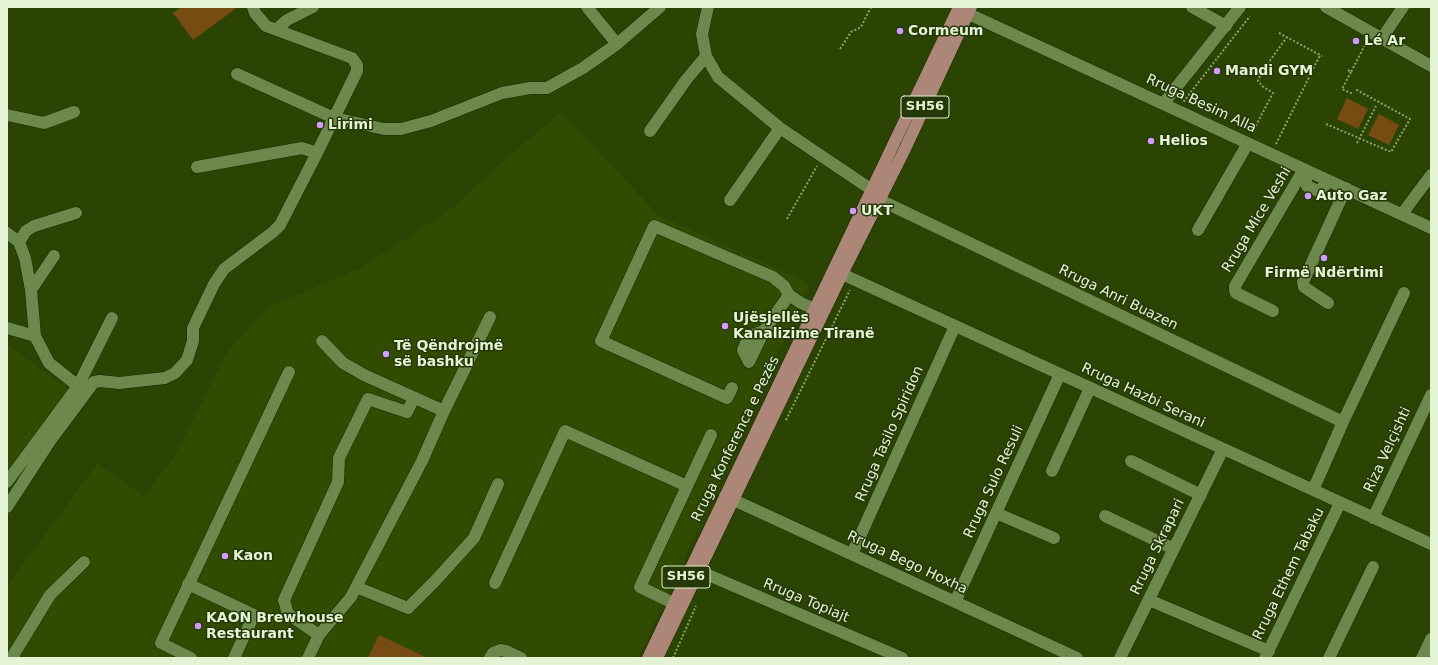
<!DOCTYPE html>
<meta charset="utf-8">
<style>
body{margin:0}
#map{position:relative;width:1438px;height:665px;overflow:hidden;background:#2c4403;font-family:"DejaVu Sans",sans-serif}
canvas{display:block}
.frame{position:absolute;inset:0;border:8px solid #e3f3d3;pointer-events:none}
</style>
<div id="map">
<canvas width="1438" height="665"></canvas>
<div class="frame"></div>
</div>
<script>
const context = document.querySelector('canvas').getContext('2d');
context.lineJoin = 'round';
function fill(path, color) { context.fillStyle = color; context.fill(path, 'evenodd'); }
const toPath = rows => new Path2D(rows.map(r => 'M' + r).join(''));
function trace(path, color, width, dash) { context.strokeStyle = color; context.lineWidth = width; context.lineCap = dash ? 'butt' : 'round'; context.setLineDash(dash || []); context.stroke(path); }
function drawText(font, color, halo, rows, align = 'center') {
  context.font = font + ' "DejaVu Sans",sans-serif'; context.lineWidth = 3; context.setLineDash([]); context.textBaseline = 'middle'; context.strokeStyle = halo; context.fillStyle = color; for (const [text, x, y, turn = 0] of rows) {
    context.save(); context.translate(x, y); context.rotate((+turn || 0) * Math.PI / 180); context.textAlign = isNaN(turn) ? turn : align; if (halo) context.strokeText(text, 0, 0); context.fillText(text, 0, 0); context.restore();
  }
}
const built = toPath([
 [561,112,658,215,810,284,638,658,7,658,7,586,97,464,144,496,174,457,229,349,269,307,363,267,455,206,502,162],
 [7,344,71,392,7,477]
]);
const green = toPath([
 [181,7,238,7,193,40,173,13],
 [1347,98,1368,109,1358,129,1337,119],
 [1379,114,1399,125,1389,145,1368,135],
 [379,635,428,658,368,658]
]);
const path = toPath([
 [1279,33,1322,56],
 [840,49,851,32,861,27,871,7],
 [1348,70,1351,72,1366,43],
 [1351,72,1342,89,1353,94],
 [1185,101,1184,101,1250,16],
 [1326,124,1391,152,1410,119,1355,89],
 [1252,133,1273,93,1262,86,1258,81,1261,73,1287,37],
 [1357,143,1376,106],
 [1276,144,1320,55],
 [787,219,817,166],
 [786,420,850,290],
 [673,658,696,606]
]);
const minor = toPath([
 [587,7,617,44],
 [708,7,702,34,706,56,718,77,780,128,872,190],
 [1192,7,1226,26],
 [1326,7,1431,66],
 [958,9,1431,228],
 [277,29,287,20,313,7],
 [1382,38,1403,7],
 [237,74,334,118,384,129,401,129,431,121,502,93,530,88,547,88,583,68,617,44,660,7],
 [1163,104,1240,7],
 [7,115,44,123,74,112],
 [650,131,686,80,706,56],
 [197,167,302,148,317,153],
 [1304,169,1307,186,1318,191,1330,181],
 [730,200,780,128],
 [880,200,1343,422,1313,490],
 [1402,214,1431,175],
 [1198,230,1248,143],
 [7,233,19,242,25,258,31,290,35,336,49,363,78,386],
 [19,242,26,231,34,226,76,213],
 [842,274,1431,544],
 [31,290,54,256],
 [1328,303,1304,287,1303,282,1346,188],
 [1273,311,1236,293,1235,290,1235,286,1304,169],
 [7,328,35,336],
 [764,331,749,336,743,350,749,362,764,331,789,295],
 [732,388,727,398,601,341,654,226,773,277,784,286,789,295,801,303,815,309],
 [444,411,490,317],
 [1343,422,1404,293],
 [1131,461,1201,495],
 [1052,471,1090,388],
 [7,482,78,386,112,318],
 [725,496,1077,658],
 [7,507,50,441,94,382,100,381,119,383,165,378,175,373,187,360,193,341,193,328,214,284,224,269,273,232,280,225,317,153,357,71,357,65,352,58,266,26,255,13,253,7],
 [996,513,1054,538],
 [1105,516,1174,549],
 [1373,518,1431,395],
 [852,554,955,326],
 [699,571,902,658],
 [495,583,565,431,687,486],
 [188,584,254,615,234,658],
 [356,587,408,608,435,581,474,538,498,484],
 [1149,600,1269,651],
 [955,602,1060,374],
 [673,603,640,587,711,435],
 [319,635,288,614,284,600,338,482,339,458,368,399,407,412,414,398],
 [14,658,14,654,50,595,84,562],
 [191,658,161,643,289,372],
 [308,658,319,635,351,597,422,461,444,411,364,375,343,363,322,341],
 [490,658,493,653,500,650,506,651,521,658],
 [1120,658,1223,449],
 [1265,658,1340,503],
 [1329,658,1373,567],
 [1422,658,1431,639]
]);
const major = toPath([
 [648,658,959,7],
 [657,658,842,274,904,151,971,7]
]);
const markers = [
 [900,31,4,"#d29cfd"],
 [1356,41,4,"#d29cfd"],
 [1217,71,4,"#d29cfd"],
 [320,125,4,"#d29cfd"],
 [1151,141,4,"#d29cfd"],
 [1308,196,4,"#d29cfd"],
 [853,211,4,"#d29cfd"],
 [1324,258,4,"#d29cfd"],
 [725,326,4,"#d29cfd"],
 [386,354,4,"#d29cfd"],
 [225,556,4,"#d29cfd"],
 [198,626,4,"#d29cfd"]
];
const shields = [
 [925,107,48],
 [686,577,48]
];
const shieldNames = [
 ["SH56",925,107],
 ["SH56",686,577]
];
const poiNames = [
 ["Cormeum",908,31],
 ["Lé Ar",1364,41],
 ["Mandi GYM",1225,71],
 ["Lirimi",328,125],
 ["Helios",1159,141],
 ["Auto Gaz",1316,196],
 ["UKT",861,211],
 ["Firmë Ndërtimi",1324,273,"center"],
 ["Ujësjellës",733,318],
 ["Kanalizime Tiranë",733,334],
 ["Të Qëndrojmë",394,346],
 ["së bashku",394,362],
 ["Kaon",233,556],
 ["KAON Brewhouse",206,618],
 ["Restaurant",206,634]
];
const streetNames = [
 ["Rruga Besim Alla",1201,104,25],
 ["Rruga Mice Veshi",1257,220,-59],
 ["Rruga Anri Buazen",1118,298,26],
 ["Rruga Hazbi Serani",1143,396,25],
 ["Rruga Tasilo Spiridon",890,434,-66],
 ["Rruga Konferenca e Pezës",736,439,-64],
 ["Riza Velçishti",1388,450,-65],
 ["Rruga Sulo Resuli",994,482,-65],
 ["Rruga Skrapari",1158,547,-64],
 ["Rruga Bego Hoxha",907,563,25],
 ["Rruga Ethem Tabaku",1289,574,-64],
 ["Rruga Topiajt",806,601,23]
];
fill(built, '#314c00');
fill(green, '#764c13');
trace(minor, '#172900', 13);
trace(major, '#172900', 13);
trace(path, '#8da172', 2, [2, 2]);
trace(minor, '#6c884c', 12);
trace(major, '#ac8677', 12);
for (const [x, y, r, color] of markers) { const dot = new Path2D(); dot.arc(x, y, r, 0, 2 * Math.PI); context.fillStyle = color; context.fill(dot); trace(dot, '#26380a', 1.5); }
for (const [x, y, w] of shields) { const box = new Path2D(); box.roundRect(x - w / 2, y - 11, w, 22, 3); context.fillStyle = '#26380a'; context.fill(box); trace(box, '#e3f3d3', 1); }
drawText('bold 13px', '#e3f3d3', null, shieldNames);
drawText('bold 14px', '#e3f3d3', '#26380a', poiNames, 'left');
drawText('14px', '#e3f3d3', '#26380a', streetNames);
</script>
